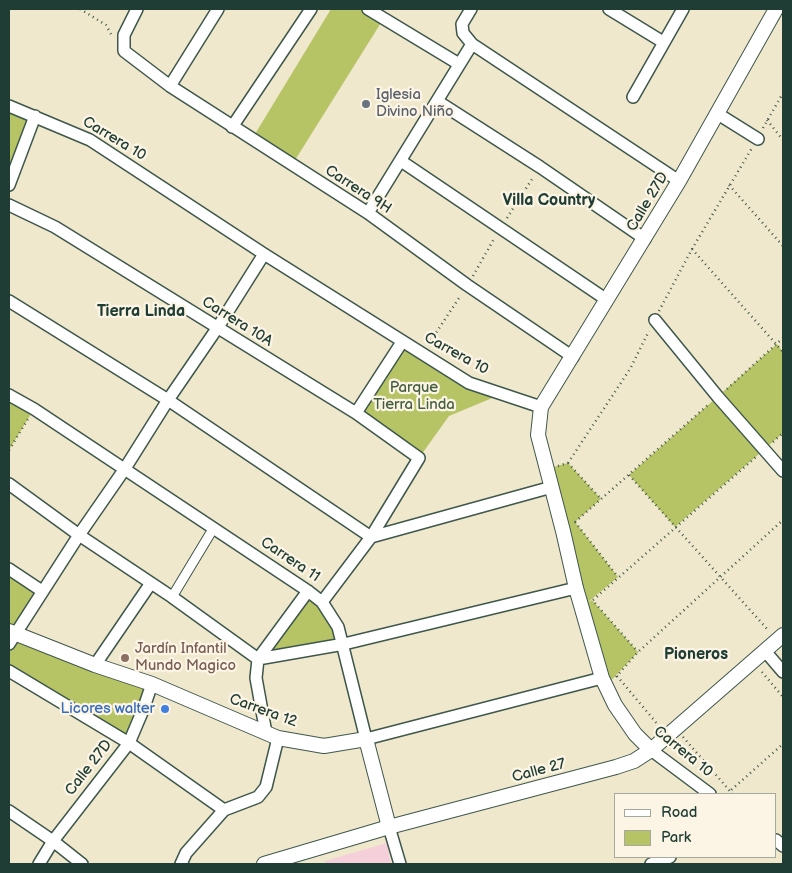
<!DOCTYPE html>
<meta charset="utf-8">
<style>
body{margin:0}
#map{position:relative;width:792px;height:873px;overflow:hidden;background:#f0e8cc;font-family:"Balsamiq Sans",sans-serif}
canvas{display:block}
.frame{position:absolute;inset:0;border:10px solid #1f3d34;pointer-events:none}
.legend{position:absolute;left:614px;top:793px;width:162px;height:65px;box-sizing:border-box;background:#fcf5e5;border:1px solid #a4ab9e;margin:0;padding:6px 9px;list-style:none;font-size:15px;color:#1f3d34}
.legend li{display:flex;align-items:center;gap:10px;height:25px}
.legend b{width:25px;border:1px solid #a4ab9e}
</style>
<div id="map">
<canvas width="792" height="873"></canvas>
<div class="frame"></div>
<ul class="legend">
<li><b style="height:6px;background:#fff"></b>Road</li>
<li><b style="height:14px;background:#b6c466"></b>Park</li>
</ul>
</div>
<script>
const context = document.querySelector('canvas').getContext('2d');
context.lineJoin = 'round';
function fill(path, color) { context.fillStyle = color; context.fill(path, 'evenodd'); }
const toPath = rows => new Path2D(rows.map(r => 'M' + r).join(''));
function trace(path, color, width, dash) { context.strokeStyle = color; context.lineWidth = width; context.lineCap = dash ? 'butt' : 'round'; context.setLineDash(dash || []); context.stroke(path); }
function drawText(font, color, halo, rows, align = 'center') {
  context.font = font + ' "Balsamiq Sans",sans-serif'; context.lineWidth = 4.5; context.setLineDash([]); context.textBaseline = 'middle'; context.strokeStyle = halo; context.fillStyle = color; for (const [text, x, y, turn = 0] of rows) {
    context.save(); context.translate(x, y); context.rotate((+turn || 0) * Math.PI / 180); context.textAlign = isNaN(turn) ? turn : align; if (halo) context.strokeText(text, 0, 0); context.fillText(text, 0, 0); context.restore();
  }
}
const built = toPath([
 [387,843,391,864,326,864,325,861]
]);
const green = toPath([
 [331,9,368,9,384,18,292,165,252,139],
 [9,106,35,116,9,185],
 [402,342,502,394,449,416,419,458,356,413],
 [777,344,783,352,783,433,675,527,629,475],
 [9,395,34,409,9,450],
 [568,463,601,499,574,523,575,522,618,577,587,603,592,600,638,652,606,686,546,469],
 [9,569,42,591,16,634,152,684,129,743,9,671],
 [308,591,322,602,341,642,258,659]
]);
const path = toPath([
 [80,9,106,25,112,36],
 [767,120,783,140],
 [763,128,783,93],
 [729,185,783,246],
 [507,218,534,176],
 [692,249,783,352],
 [473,276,495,237],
 [659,311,692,249,752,148],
 [428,345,461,295],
 [727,389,783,338],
 [773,442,783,433],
 [9,450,28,419],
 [568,463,630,369,649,331],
 [568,463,601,499],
 [558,466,568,463],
 [629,475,768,630],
 [575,522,709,404],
 [575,522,618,577],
 [593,600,756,457],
 [595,603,638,652],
 [762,672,783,697],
 [617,676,659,726],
 [616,677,638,652,783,520],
 [683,737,730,791],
 [731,794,730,791,783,744]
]);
const pedestrian = toPath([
 [172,597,213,529]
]);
const minor = toPath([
 [137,9,124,35,124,51,170,86,368,213,467,285,573,357],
 [368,9,459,64],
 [471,9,462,24,463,33,472,44,679,181],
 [609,9,663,42],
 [170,86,218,9],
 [633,97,683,9],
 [437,101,540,167,645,239],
 [9,106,90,140,264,254,469,383,541,407],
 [718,114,758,139],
 [232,127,311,9],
 [401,161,607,300],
 [9,185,35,116],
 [9,205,55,227,356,413,419,458,371,537,168,400,9,301],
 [368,213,472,44],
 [655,320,718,397,783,471],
 [9,395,34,409,308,591,322,602,338,627,366,739,602,678],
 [356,413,402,342],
 [9,484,79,535,172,597,258,659],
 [9,569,42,591],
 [322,602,371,537,552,487],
 [9,644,79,535,124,470,168,400,218,327,264,254],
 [765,651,783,672],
 [258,659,344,644,576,588],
 [95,665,151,583],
 [9,671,129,743,224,810],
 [266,733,256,678,258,659,308,591],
 [651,750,710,794],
 [9,811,53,841,82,864],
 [389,827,400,864],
 [776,840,783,846],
 [39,864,53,841,129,743,143,710,152,684],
 [181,864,186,853,224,810,258,797,266,787,278,738],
 [651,864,670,857]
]);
const tertiary = toPath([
 [9,631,95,665,152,684,278,738,324,746,366,739,389,827],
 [651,750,635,734,615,705,602,678,576,588,563,531,538,435,541,407,679,181,776,9],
 [264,864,389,827,616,767,634,761,651,750,783,635]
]);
const markers = [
 [366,104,5,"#6b7280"],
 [125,658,5,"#8d6e63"],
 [165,709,5,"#3f7fe0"]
];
const worshipNames = [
 ["Iglesia",376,95],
 ["Divino Niño",376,112]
];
const streetNames = [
 ["Carrera 10",114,139,31],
 ["Carrera 9H",358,190,33],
 ["Calle 27D",648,202,-59],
 ["Carrera 10A",237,322,32],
 ["Carrera 10",456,354,29],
 ["Carrera 11",290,560,34],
 ["Carrera 12",263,711,20],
 ["Carrera 10",683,752,39],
 ["Calle 27D",89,768,-52],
 ["Calle 27",539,771,-15]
];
const parkNames = [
 ["Parque",414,388],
 ["Tierra Linda",414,405]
];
const educationNames = [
 ["Jardín Infantil",135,649],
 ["Mundo Magico",135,666]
];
const shopNames = [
 ["Licores walter",155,709]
];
const neighbourhoodNames = [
 ["Villa Country",549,201],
 ["Tierra Linda",141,312],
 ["Pioneros",696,655]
];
fill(built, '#f5cfda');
fill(green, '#b6c466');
trace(pedestrian, '#3e574b', 11);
trace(minor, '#3e574b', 14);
trace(tertiary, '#3e574b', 16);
trace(path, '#3e574b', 2.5, [1, 4]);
trace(pedestrian, '#fff', 9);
trace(minor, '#fff', 11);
trace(tertiary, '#fff', 14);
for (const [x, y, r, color] of markers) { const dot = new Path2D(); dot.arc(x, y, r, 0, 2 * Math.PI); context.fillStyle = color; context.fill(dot); trace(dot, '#fcf5e5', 2); }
drawText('15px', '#5b616d', '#fcf5e5', worshipNames, 'left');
drawText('15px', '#1f3d34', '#fcf5e5', streetNames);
drawText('15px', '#455f40', '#fcf5e5', parkNames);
drawText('15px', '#785e54', '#fcf5e5', educationNames, 'left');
drawText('15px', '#366cbe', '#fcf5e5', shopNames, 'right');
drawText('bold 16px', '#1f3d34', '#fcf5e5', neighbourhoodNames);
</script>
